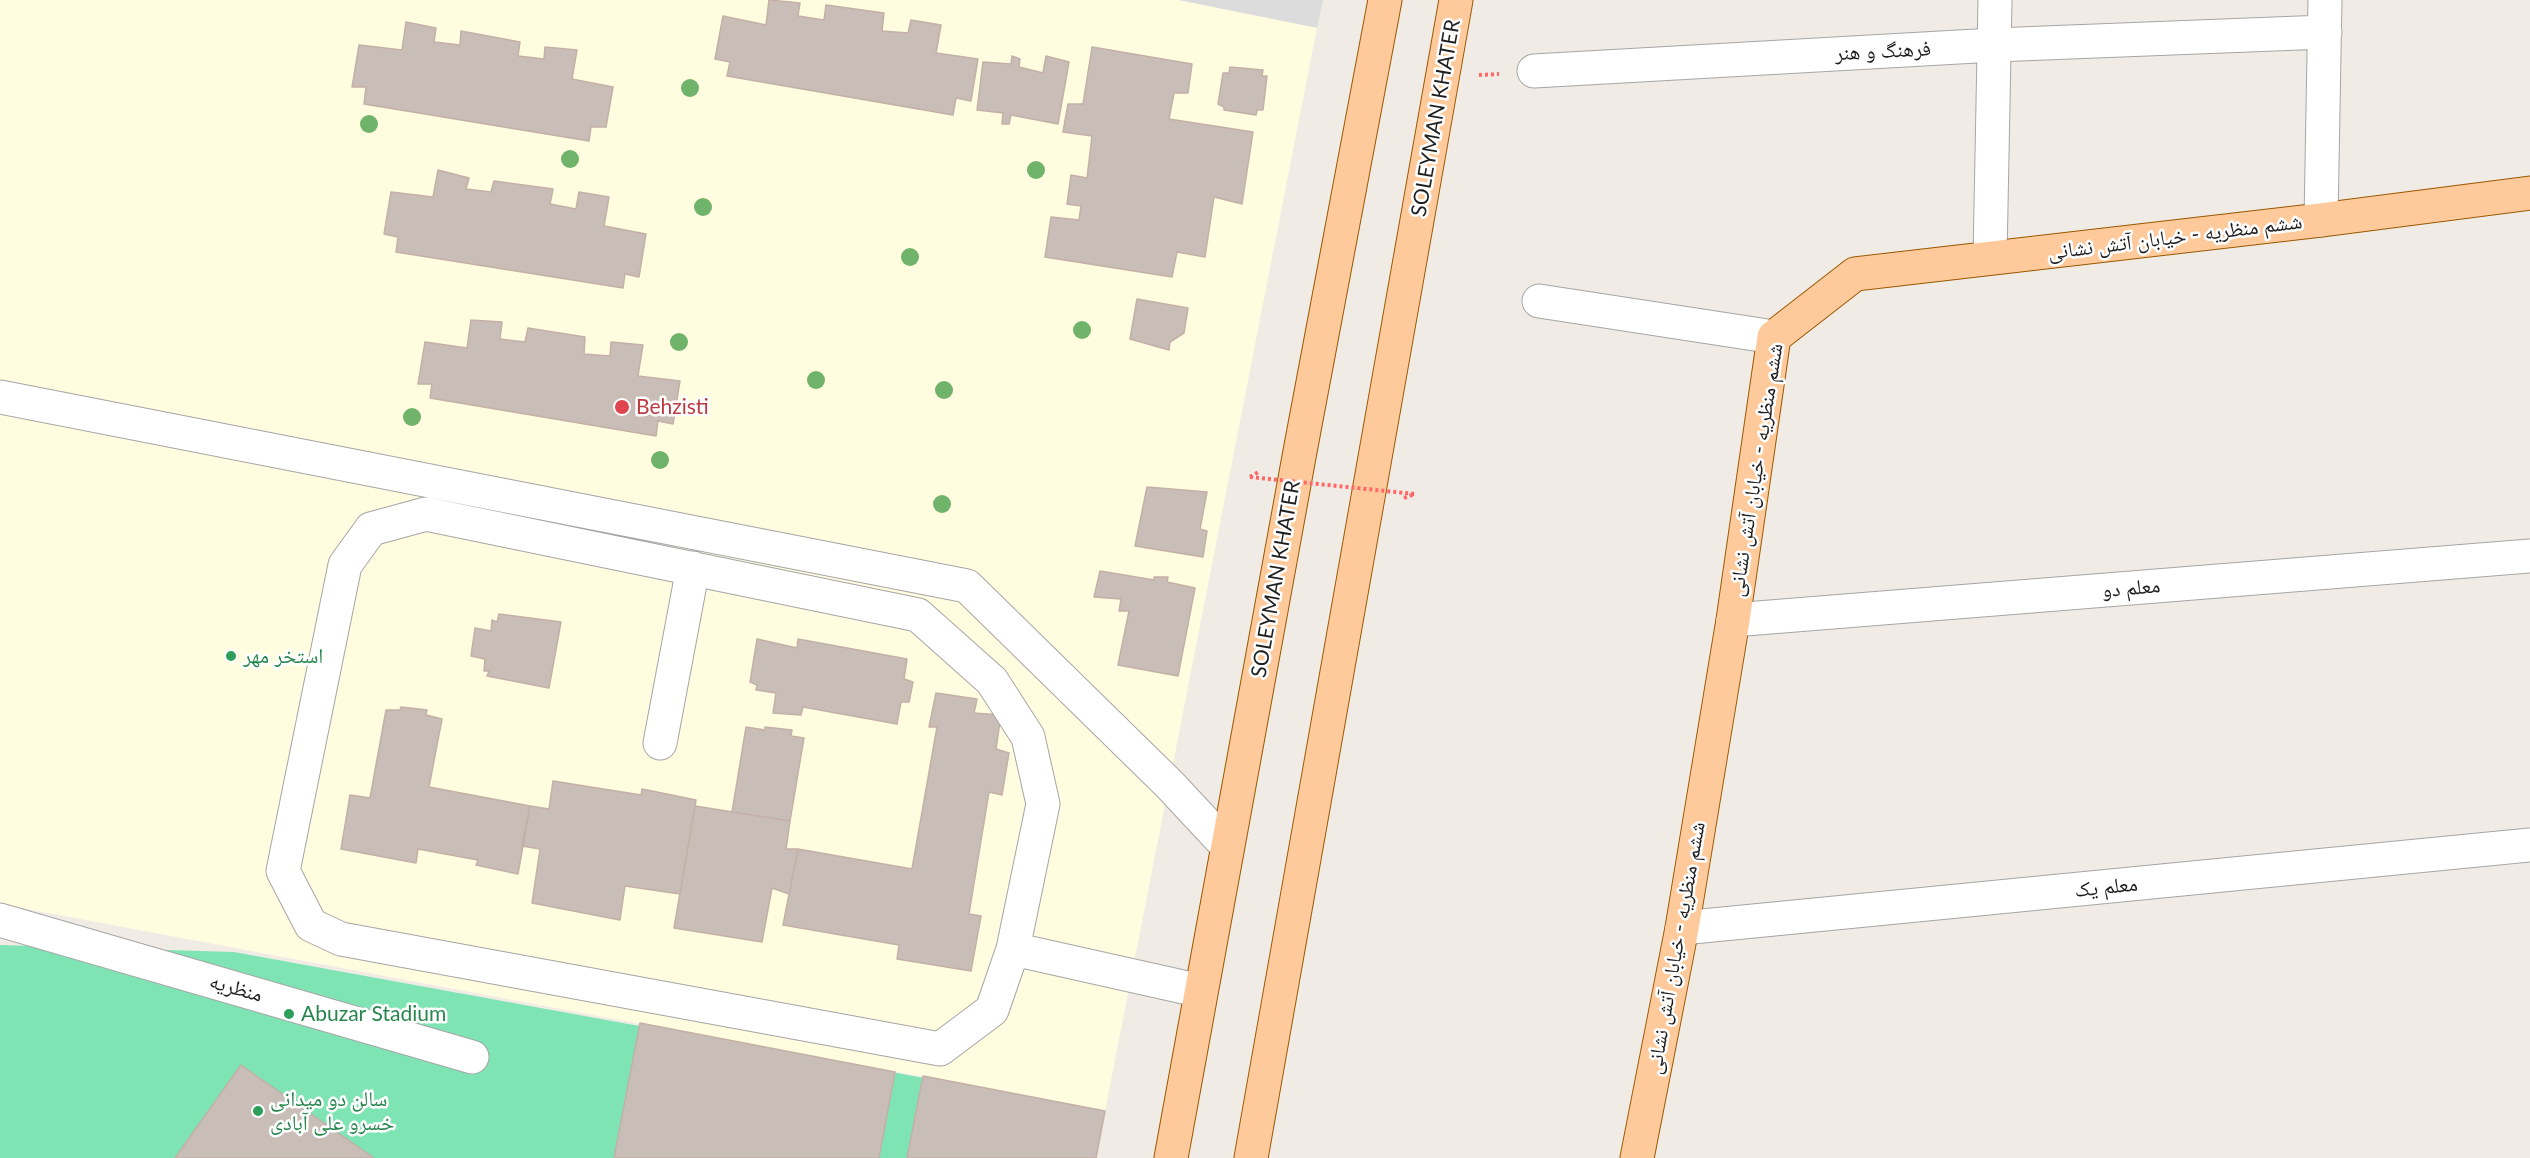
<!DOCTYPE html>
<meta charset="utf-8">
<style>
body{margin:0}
canvas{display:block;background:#f0ebe5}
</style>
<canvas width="2530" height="1158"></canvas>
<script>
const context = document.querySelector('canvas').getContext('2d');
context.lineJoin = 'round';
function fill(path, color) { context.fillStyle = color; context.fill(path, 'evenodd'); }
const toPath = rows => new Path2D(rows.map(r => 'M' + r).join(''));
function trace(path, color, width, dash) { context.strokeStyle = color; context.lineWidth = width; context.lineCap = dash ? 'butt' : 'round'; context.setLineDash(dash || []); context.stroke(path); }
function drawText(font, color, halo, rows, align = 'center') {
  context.font = font + ' Lato,"Noto Naskh Arabic",sans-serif'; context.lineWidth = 5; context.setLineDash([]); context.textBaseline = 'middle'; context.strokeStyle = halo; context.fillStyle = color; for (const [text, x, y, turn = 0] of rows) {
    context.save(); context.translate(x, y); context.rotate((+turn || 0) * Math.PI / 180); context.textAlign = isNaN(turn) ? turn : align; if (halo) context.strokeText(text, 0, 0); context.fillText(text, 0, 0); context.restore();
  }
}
const residential = toPath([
 [1178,0,1323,0,1317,28]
]);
const education = toPath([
 [0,0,1178,0,1317,28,1105,1111,0,904]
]);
const pitch = toPath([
 [0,945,234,952,1105,1111,1096,1158,0,1158]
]);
const building = toPath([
 [769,0,800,3,798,16,824,20,826,5,884,13,882,31,908,33,911,20,941,25,936,53,978,59,971,101,956,98,953,115,727,76,730,62,715,59,723,16,766,25,769,0],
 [406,22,436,28,434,42,460,45,461,31,520,42,518,56,544,59,545,47,577,50,572,79,613,87,606,127,591,127,589,141,364,104,366,87,352,87,359,45,402,50,406,22],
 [1092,47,1192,64,1188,93,1174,93,1169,119,1253,132,1242,204,1214,197,1205,257,1177,252,1172,277,1045,257,1051,217,1079,220,1081,206,1067,204,1071,175,1087,178,1092,136,1063,132,1068,104,1083,104,1092,47],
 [1012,56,1020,59,1019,67,1043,73,1046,56,1069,62,1058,124,1011,115,1009,124,1002,124,1003,113,977,110,983,62,1011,64,1012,56],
 [1230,67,1263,70,1262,76,1267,76,1263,110,1257,110,1256,115,1224,110,1224,107,1218,104,1223,73,1229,73,1230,67],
 [438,170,469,178,466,189,491,192,494,181,553,189,550,204,576,209,579,192,609,197,604,226,646,234,639,277,625,274,623,288,396,252,398,237,384,234,391,192,433,197,438,170],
 [1137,299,1188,308,1184,333,1170,342,1169,350,1130,339,1137,299],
 [471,320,502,322,500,339,525,342,528,328,585,337,584,354,610,356,611,342,643,345,638,376,680,381,673,424,658,421,656,436,430,398,432,384,418,384,425,342,467,348,471,320],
 [1147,487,1207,492,1200,529,1207,531,1203,557,1135,546,1147,487],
 [1100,571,1154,580,1154,577,1168,577,1167,582,1195,588,1178,676,1118,665,1129,611,1119,611,1121,599,1094,597,1100,571],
 [499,614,561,622,549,688,487,676,489,671,484,671,485,659,471,656,475,628,491,631,492,620,497,622,499,614],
 [757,639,797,648,798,639,907,659,904,679,913,682,909,702,901,702,897,724,803,707,801,715,773,713,776,693,756,690,757,685,750,682,757,639],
 [936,693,977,699,974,713,1001,715,996,749,1009,753,1002,795,989,792,969,914,981,916,971,971,897,959,899,945,783,925,798,849,912,869,937,727,929,727,936,693],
 [401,707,427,710,426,715,442,719,429,787,530,806,518,874,476,865,478,860,418,849,416,863,341,849,350,795,370,798,386,710,400,710,401,707],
 [746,727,765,730,765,727,792,730,791,736,804,738,790,821,732,812,746,727],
 [553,781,641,795,642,789,696,800,680,894,625,886,620,920,532,903,540,849,522,846,530,806,549,809,553,781],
 [695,806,790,821,786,849,798,849,789,894,772,888,762,942,674,928,695,806],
 [640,1023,895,1072,879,1158,614,1158,640,1023],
 [241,1065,374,1158,175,1158,241,1065],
 [923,1076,1105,1111,1096,1158,907,1158,923,1076]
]);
const path = toPath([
 [1479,75,1499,74],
 [1250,477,1260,471],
 [1404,498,1415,494]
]);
const minor = toPath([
 [1534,71,1994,45,2325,32],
 [2321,220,2325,0],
 [1990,258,1995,0],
 [1539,301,1774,337],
 [0,397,967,586,1170,785,1227,846],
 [1733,620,2530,556],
 [660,743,693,568],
 [0,920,472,1057],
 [1682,928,2530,845],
 [1013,949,992,1010,940,1049,341,939,311,925,283,871,345,565,371,529,426,514,918,615,992,681,1028,737,1043,804,1013,949,1201,991]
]);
const major = toPath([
 [1171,1158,1301,446,1385,0],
 [1251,1158,1456,0],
 [1637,1158,1682,928,1733,620,1774,337,1855,274,2321,220,2530,193]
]);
const pathBridge = toPath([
 [1250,477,1415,494]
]);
const trees = [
 [690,88],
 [369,124],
 [570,159],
 [1036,170],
 [703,207],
 [910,257],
 [1082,330],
 [679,342],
 [816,380],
 [944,390],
 [412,417],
 [660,460],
 [942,504]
];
const markers = [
 [622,407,8,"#e0444e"],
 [231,656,6,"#2e9e5b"],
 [289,1014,6,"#2e9e5b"],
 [258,1111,6,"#2e9e5b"]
];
const streetNames = [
 ["فرهنگ و هنر",1883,51,-3],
 ["SOLEYMAN KHATER",1436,118,-80],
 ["ششم منظریه - خیابان آتش نشانی",2175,237,-7],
 ["ششم منظریه - خیابان آتش نشانی",1756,470,-81],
 ["SOLEYMAN KHATER",1276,579,-80],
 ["معلم دو",2131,588,-5],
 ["معلم یک",2106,887,-6],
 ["ششم منظریه - خیابان آتش نشانی",1676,948,-80],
 ["منظریه",236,988,16]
];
const healthNames = [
 ["Behzisti",636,407]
];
const leisureNames = [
 ["استخر مهر",243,656],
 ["Abuzar Stadium",301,1014],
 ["سالن دو میدانی",270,1099],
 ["خسرو علی آبادی",270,1123]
];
fill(residential, '#dddcdc');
fill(education, '#fffcdf');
fill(pitch, '#7fe4b3');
fill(building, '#c9bdb8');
trace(building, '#c3b0a6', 1.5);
trace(minor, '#a6a6a6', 35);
trace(major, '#9a5800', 35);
trace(path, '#ff6867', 4, [3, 3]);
trace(minor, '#fff', 33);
trace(major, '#ffca9b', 33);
trace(pathBridge, '#ff6867', 4, [3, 3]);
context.fillStyle = '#70b36a';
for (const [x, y] of trees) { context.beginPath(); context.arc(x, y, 9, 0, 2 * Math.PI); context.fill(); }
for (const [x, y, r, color] of markers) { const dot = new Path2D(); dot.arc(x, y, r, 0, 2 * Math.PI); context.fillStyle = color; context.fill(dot); trace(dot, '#fff', 2); }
drawText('21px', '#1f1f1f', '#fff', streetNames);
drawText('21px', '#be3a42', '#fff', healthNames, 'left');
drawText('21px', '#27864d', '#fff', leisureNames, 'left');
</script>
